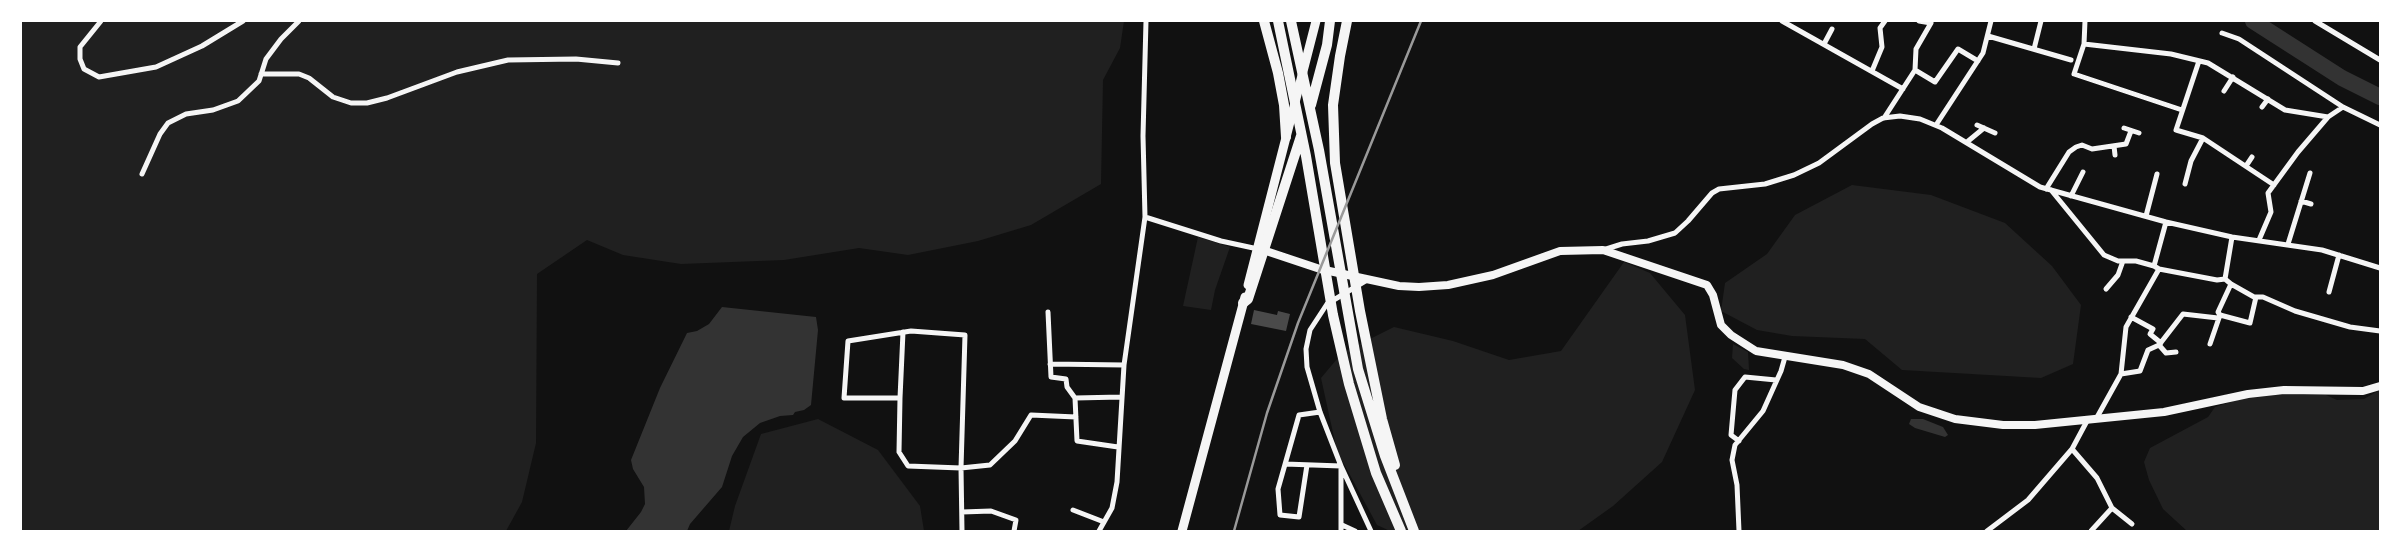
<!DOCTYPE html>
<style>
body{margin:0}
#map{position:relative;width:2401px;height:552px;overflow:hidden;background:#111;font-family:"Libre Baskerville",serif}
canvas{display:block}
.frame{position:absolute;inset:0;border:22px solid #fff;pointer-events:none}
</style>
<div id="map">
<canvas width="2401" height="552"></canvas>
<div class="frame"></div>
</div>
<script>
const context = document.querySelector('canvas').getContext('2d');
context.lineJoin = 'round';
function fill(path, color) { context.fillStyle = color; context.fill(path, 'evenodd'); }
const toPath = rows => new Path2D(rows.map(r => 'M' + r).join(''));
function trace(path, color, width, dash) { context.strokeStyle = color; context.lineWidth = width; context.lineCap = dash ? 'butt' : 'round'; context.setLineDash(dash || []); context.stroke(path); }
const green = toPath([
 [21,21,1124,21,1120,48,1103,80,1101,184,1031,225,978,241,908,255,859,248,784,260,681,264,623,255,587,240,537,274,536,443,522,502,506,531,21,531],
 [1852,185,1931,195,2005,223,2052,266,2081,305,2073,364,2041,378,1902,370,1865,339,1792,336,1757,330,1721,311,1725,283,1767,254,1795,215],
 [1198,237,1230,247,1215,290,1211,310,1183,306],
 [1624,262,1650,273,1685,315,1695,390,1662,462,1613,506,1578,531,1390,531,1377,525,1337,451,1321,378,1342,353,1394,327,1453,341,1509,360,1561,351],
 [1733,344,1748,352,1749,370,1744,369,1732,358],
 [2380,390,2380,531,2187,531,2163,509,2149,480,2144,462,2150,448,2208,417,2215,407,2237,400,2274,395,2326,395,2337,400,2364,399],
 [818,419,878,450,920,506,924,531,729,531,735,506,761,434]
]);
const water = toPath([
 [722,307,816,317,818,330,811,405,804,410,795,412,793,415,780,416,760,423,743,437,732,456,722,487,690,524,687,531,626,531,641,512,645,504,644,487,633,469,631,460,660,388,687,333,697,331,709,324],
 [1911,419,1923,419,1943,427,1948,435,1945,437,1915,428,1909,424]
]);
const river = toPath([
 [2253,21,2342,78,2380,97]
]);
const building = toPath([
 [1254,310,1277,315,1278,311,1290,314,1286,331,1251,324]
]);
const minor = toPath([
 [101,21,80,47,80,59,84,69,99,77,156,67,202,46,243,21],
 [1782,21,1903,89],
 [2085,21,2084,44,2074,74,2182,110],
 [2315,21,2380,60],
 [2222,33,2239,39,2343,107],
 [1988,36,2071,60],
 [1824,44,1832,29],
 [2084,44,2171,54,2208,63,2285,110,2328,117],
 [2034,49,2041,21],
 [2199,61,2176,130,2203,138,2274,185],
 [1915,70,1935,82,1958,49,1978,61],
 [1872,71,1882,47,1880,28,1885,21],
 [261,74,299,74,309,78,333,97,351,103,367,103,387,98,457,72,508,60,576,59,618,63],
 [2224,91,2233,77],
 [2262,107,2268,99],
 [1884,118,1915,70,1916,49,1931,23,1919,21],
 [1936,125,1983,53,1991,21],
 [1977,125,1995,133],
 [2124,128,2139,133],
 [1967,142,1984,128],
 [2114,146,2115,155],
 [2246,166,2252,157],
 [142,174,160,134,168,123,186,114,213,110,238,101,259,81,266,59,281,39,299,21],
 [2185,184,2191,161,2203,138],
 [2046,189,2069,152,2076,147,2082,145,2092,149,2126,144,2131,131],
 [2051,190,2104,255,2118,261,2136,261,2154,266],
 [2071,196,2083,172],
 [2301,201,2311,204],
 [2146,216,2157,174],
 [1145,217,1221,241,1258,249],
 [2232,237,2225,279,2231,284,2254,297,2263,297,2295,311,2350,327,2380,331],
 [2259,240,2271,212,2268,193,2298,152,2328,117,2343,107,2380,125],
 [2288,244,2310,173],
 [1603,250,1622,244,1648,241,1675,233,1688,221,1712,193,1719,189,1765,184,1794,175,1819,163,1872,124,1883,118,1900,116,1920,119,1942,128,2040,187,2166,222,2232,237,2322,250,2380,268],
 [2159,269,2217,280,2225,279],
 [2106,289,2118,275,2123,261],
 [2329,292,2339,255],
 [1048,312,1051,377,1066,379,1067,387,1075,398,1077,441,1118,447],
 [2220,315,2218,312,2231,284],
 [2131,317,2153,329,2150,334,2161,343],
 [2210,344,2220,315,2250,323,2256,297],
 [2159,345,2166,353,2176,352],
 [1050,364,1124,365],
 [2121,374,2140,371,2148,350,2159,345,2183,314,2218,318],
 [900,398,903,332],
 [1075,398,1121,397],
 [2096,419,2121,374,2126,327,2159,269,2154,266,2166,222],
 [1739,441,1731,435,1735,390,1745,377,1776,380],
 [2072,449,2097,478,2112,508,2132,524],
 [1285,464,1341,466,1371,531],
 [1307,465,1299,517,1280,515,1278,489,1299,415,1320,412],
 [1073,510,1104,522],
 [962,512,991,511,1016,520,1014,531],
 [1342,525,1355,531],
 [962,531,961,468,965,335,911,331,848,341,844,398,900,398,899,452,908,466,961,468,990,465,1015,441,1031,415,1076,417],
 [1099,531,1112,508,1117,482,1124,365,1145,217,1143,136,1146,21],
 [1341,531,1341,466,1320,412,1307,367,1306,349,1310,330,1327,304,1367,280],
 [1739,531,1737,485,1732,460,1735,445,1763,411,1781,371,1785,357],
 [1987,531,2028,500,2072,449,2087,421],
 [2091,531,2112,508]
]);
const secondary = toPath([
 [1260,249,1320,269,1399,286,1419,287,1448,285,1493,275,1560,251,1603,250,1707,285,1713,295,1721,325,1731,335,1756,351,1843,365,1869,374,1919,407,1955,419,2003,425,2035,425,2164,412,2248,394,2284,390,2363,391,2380,386]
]);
const trunk = toPath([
 [1248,285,1316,21],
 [1182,531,1245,297]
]);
const motorway = toPath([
 [1264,21,1278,73,1284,105,1286,137],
 [1278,21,1306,156,1333,315,1349,384,1376,473,1401,531],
 [1291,21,1319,150,1358,369,1385,456,1414,531],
 [1347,21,1340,56,1333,105,1335,163,1360,311,1382,419,1395,465],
 [1311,105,1327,45,1330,21],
 [1243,303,1248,299,1301,136]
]);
const rail = toPath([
 [1234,531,1267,413,1298,323,1421,21]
]);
fill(green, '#202020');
fill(water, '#333');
trace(river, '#333', 16);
fill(building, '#4a4a4a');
trace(minor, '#f5f5f5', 5);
trace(secondary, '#f5f5f5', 8);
trace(trunk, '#f5f5f5', 9);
trace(motorway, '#f5f5f5', 10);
trace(rail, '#9a9a9a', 2.5);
</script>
